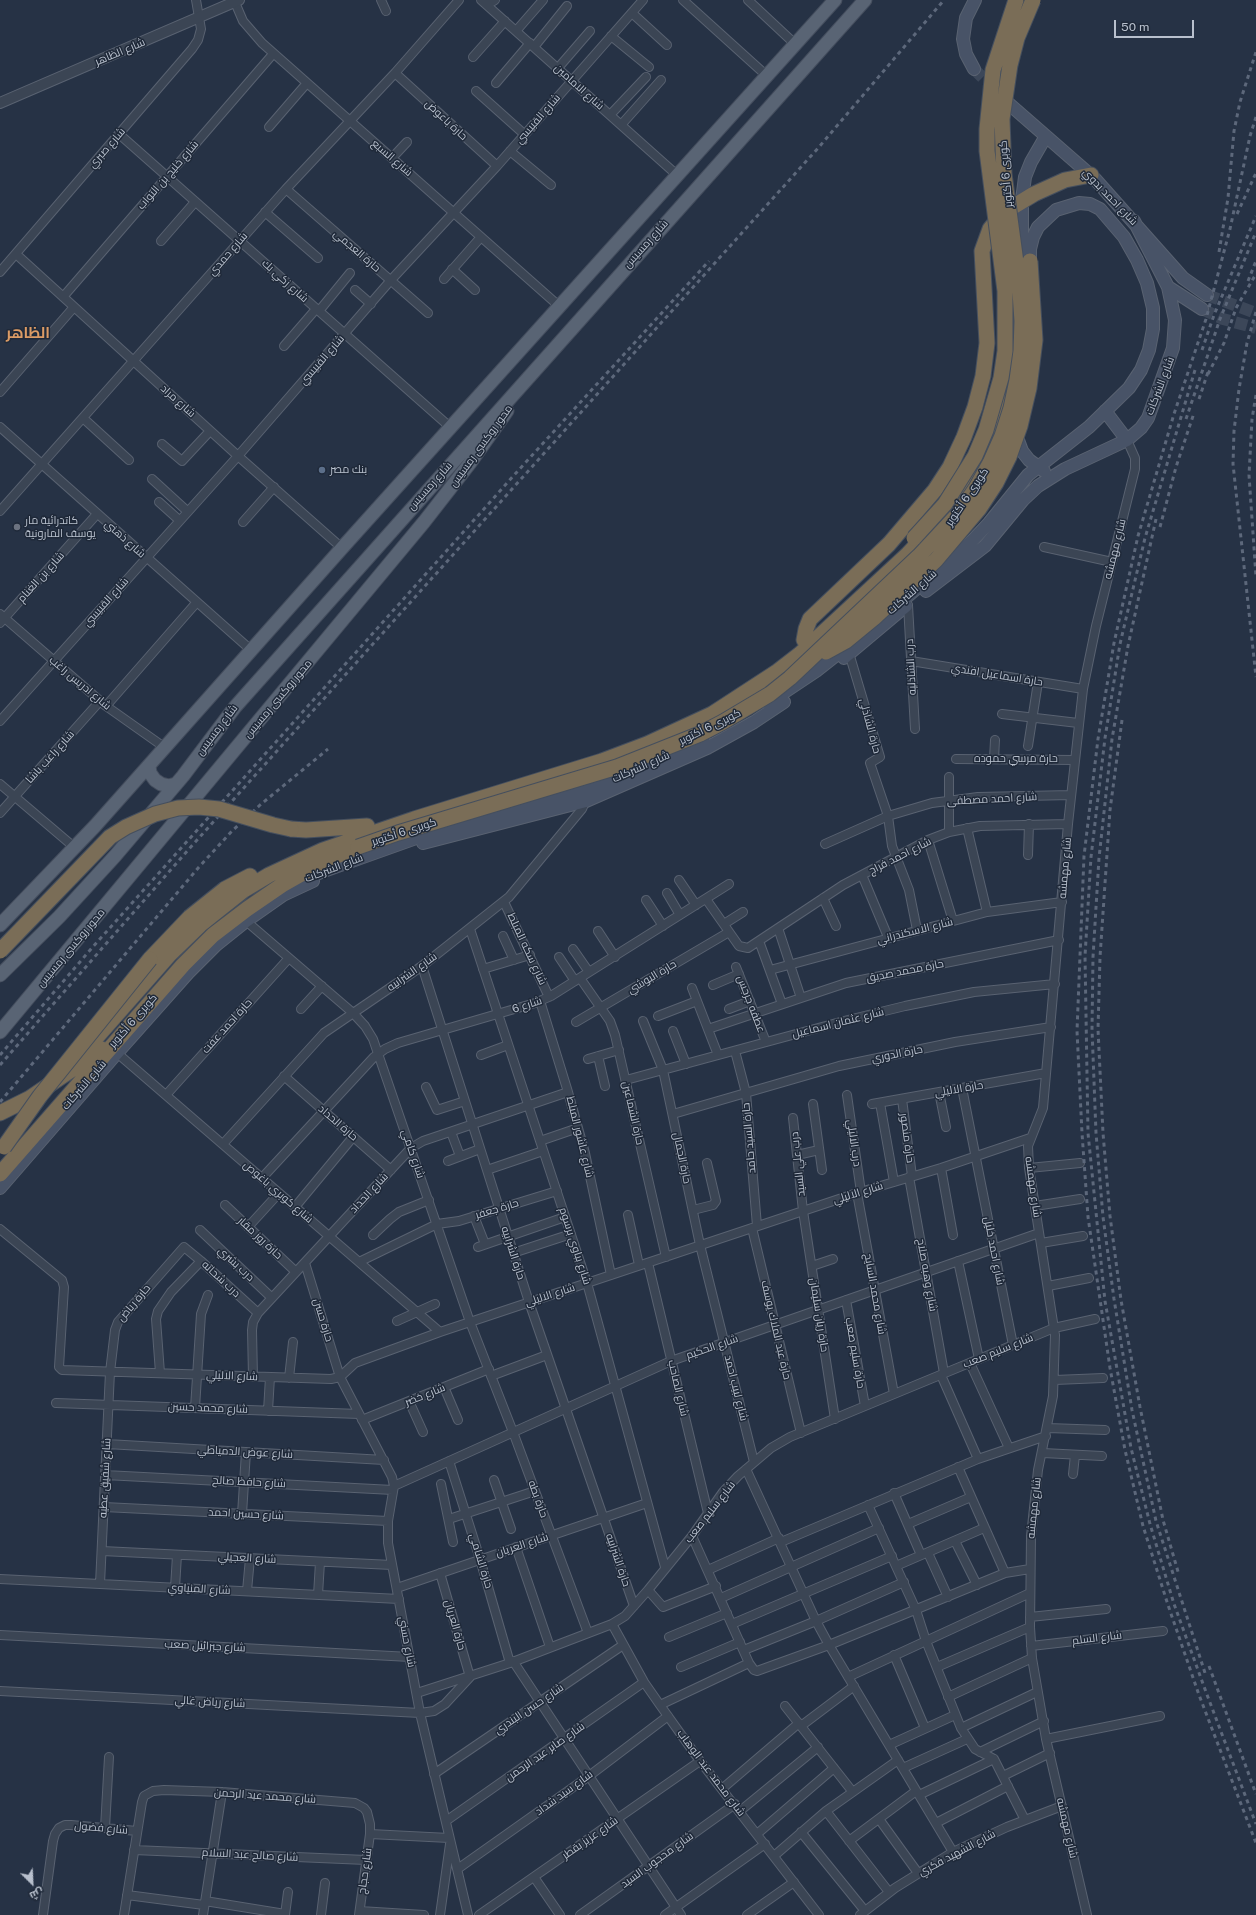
<!DOCTYPE html>
<meta charset="utf-8">
<style>
body{margin:0}
#map{position:relative;width:1256px;height:1915px;overflow:hidden;background:#263245;font-family:"Public Sans",Cairo,sans-serif}
canvas{display:block}
.north{position:absolute;left:12px;top:1863px;width:40px;height:40px;-webkit-text-stroke:3px #1f2939;paint-order:stroke;rotate:156deg;font-size:11px;font-weight:700;line-height:16px;text-align:center;color:#b8c0cd}
.north::after{content:'';display:block;margin:auto;width:14px;height:18px;background:#b8c0cd;clip-path:polygon(50% 0,100% 100%,50% 72%,0 100%)}
.scale{position:absolute;left:1114px;top:20px;width:80px;height:18px;box-sizing:border-box;border:2px solid #b8c0cd;border-top:0;padding-left:5px;font-size:12px;line-height:14px;white-space:nowrap;color:#b8c0cd;-webkit-text-stroke:3px #1f2939;paint-order:stroke}
</style>
<div id="map">
<canvas width="1256" height="1915"></canvas>
<div class="north">ش</div>
<div class="scale">50 m</div>
</div>
<script>
const context = document.querySelector('canvas').getContext('2d');
context.lineJoin = 'round';
const toPath = rows => new Path2D(rows.map(r => 'M' + r).join(''));
function trace(path, color, width, dash) { context.strokeStyle = color; context.lineWidth = width; context.lineCap = dash ? 'butt' : 'round'; context.setLineDash(dash || []); context.stroke(path); }
function drawText(font, color, halo, rows, align = 'center') {
  context.font = font + ' "Public Sans",Cairo,sans-serif'; context.lineWidth = 3; context.setLineDash([]); context.textBaseline = 'middle'; context.strokeStyle = halo; context.fillStyle = color; for (const [text, x, y, turn = 0] of rows) {
    context.save(); context.translate(x, y); context.rotate((+turn || 0) * Math.PI / 180); context.textAlign = isNaN(turn) ? turn : align; if (halo) context.strokeText(text, 0, 0); context.fillText(text, 0, 0); context.restore();
  }
}
const secondaryTunnel = toPath([
 [974,69,996,91],
 [1207,295,1256,313],
 [1202,309,1223,319,1256,328]
]);
const minor = toPath([
 [234,0,243,21,262,43,559,306],
 [381,0,386,11],
 [481,0,677,175],
 [683,0,767,76],
 [748,0,795,44],
 [487,5,495,0],
 [632,13,667,45],
 [516,31,543,0],
 [611,36,649,67],
 [534,47,567,6],
 [473,57,505,21],
 [558,68,590,31],
 [395,73,497,166],
 [496,83,530,43],
 [476,91,524,134],
 [610,115,646,77],
 [621,125,661,80],
 [269,127,307,83],
 [119,134,450,427],
 [510,151,551,185],
 [392,158,407,142],
 [286,189,428,313],
 [265,212,318,258],
 [161,241,195,202],
 [16,254,238,456,342,548],
 [452,269,475,290],
 [0,272,192,49,198,40,201,29,196,0],
 [444,279,481,237],
 [355,290,371,304],
 [63,297,273,54],
 [319,311,350,273],
 [284,346,316,309],
 [0,392,74,307],
 [83,418,129,460],
 [0,427,251,650],
 [162,444,182,461,210,431],
 [152,479,187,511],
 [159,502,179,520],
 [0,511,286,189,395,73,459,0],
 [243,522,274,487],
 [1044,547,1112,562],
 [908,605,915,729],
 [0,614,106,706,164,747],
 [0,623,97,514],
 [849,653,880,757,870,763,888,816,892,846,909,890,917,930],
 [911,661,1083,689],
 [106,706,197,602],
 [1002,714,1078,723],
 [0,721,238,456,391,280,497,166,643,0],
 [1028,746,1038,682],
 [956,759,1075,760],
 [994,759,995,740],
 [949,777,949,832],
 [0,784,74,847],
 [0,813,100,701],
 [967,828,987,912],
 [928,840,953,921],
 [825,844,888,816,932,803,978,797,1071,795],
 [1028,855,1029,824],
 [862,875,888,937],
 [679,880,696,905],
 [667,893,680,915],
 [823,898,836,926],
 [706,899,739,946,748,948,843,885,928,840,949,832,980,826,1068,824],
 [646,900,663,926],
 [504,902,549,997],
 [246,921,353,1013,365,1026,373,1039,470,1322,513,1432,588,1633],
 [724,924,743,912],
 [778,928,801,998],
 [470,929,587,1283,665,1567],
 [598,931,615,957],
 [503,936,514,960],
 [759,941,782,1004],
 [573,949,589,972],
 [559,957,575,981],
 [422,966,529,1302,634,1606],
 [736,967,766,1042],
 [483,969,530,955],
 [770,970,987,912,1062,902],
 [580,978,610,1021,615,1035,666,1257],
 [713,985,739,974],
 [692,988,718,1055],
 [540,1001,568,1092,585,1153,611,1275],
 [301,1009,322,986],
 [729,1009,750,1001],
 [658,1016,697,1001],
 [643,1021,663,1070,700,1245,754,1462],
 [576,1022,729,932],
 [708,1029,846,983,1059,940],
 [673,1031,686,1064],
 [735,1051,746,1093,757,1226],
 [117,1053,440,1332],
 [481,1055,508,1045],
 [598,1056,605,1086],
 [588,1059,619,1050],
 [284,1076,391,1170],
 [626,1080,844,1021,905,1006,974,992,1055,984],
 [426,1087,437,1110,465,1101],
 [962,1088,1013,1345],
 [939,1092,946,1127],
 [166,1095,289,958],
 [847,1095,861,1192],
 [902,1099,912,1176],
 [880,1103,894,1182],
 [813,1104,822,1170],
 [872,1104,1046,1073],
 [673,1114,839,1066,955,1042,1051,1027],
 [793,1118,803,1211,835,1419],
 [451,1132,460,1156],
 [540,1141,578,1128],
 [223,1144,324,1033,422,966,509,897,582,809,587,798],
 [797,1155,819,1150],
 [448,1161,480,1149],
 [941,1168,953,1235],
 [1029,1168,1080,1163],
 [487,1170,543,1151],
 [909,1177,944,1373],
 [262,1178,374,1057,385,1049,398,1043,535,1003,551,996,729,884],
 [857,1193,894,1394],
 [225,1205,296,1272],
 [1035,1206,1080,1199],
 [295,1207,353,1137],
 [693,1210,713,1205,716,1201,707,1163],
 [628,1215,639,1265],
 [474,1216,485,1244],
 [248,1227,279,1193],
 [752,1228,801,1433],
 [0,1229,62,1280,64,1287,59,1367,62,1370,331,1379,340,1377,355,1363,440,1332,857,1193,941,1168,1030,1138],
 [200,1230,272,1298],
 [373,1235,390,1219,399,1212,429,1200],
 [1041,1243,1083,1236],
 [478,1247,565,1217],
 [513,1253,571,1234],
 [958,1261,979,1359],
 [359,1262,437,1224,459,1221,557,1191],
 [305,1263,340,1377,392,1477,394,1486,388,1521,388,1543,420,1713,468,1915],
 [648,1263,708,1513],
 [812,1266,833,1259],
 [1048,1286,1089,1278],
 [846,1300,865,1406],
 [397,1321,435,1304],
 [970,1363,1009,1448],
 [160,1373,156,1319,158,1311,171,1292,201,1261],
 [941,1375,978,1459],
 [491,1376,547,1355],
 [253,1377,252,1330,253,1322,258,1313,411,1148,423,1141,568,1092],
 [289,1378,293,1342],
 [1055,1380,1103,1378],
 [444,1387,458,1420],
 [409,1401,423,1432],
 [56,1403,359,1414],
 [195,1408,201,1314,208,1295],
 [268,1411,270,1377],
 [362,1420,489,1369],
 [1048,1428,1105,1430],
 [107,1444,384,1460],
 [1043,1453,1102,1456],
 [449,1461,480,1559,510,1663],
 [958,1467,1005,1573],
 [746,1469,816,1621,829,1645,953,1852],
 [1073,1474,1075,1455],
 [105,1475,393,1490],
 [494,1480,511,1529],
 [441,1484,453,1542],
 [394,1486,671,1361,1039,1233],
 [894,1493,921,1555],
 [868,1505,916,1610,926,1641,961,1728,975,1749,994,1759,1025,1820],
 [104,1507,388,1521],
 [242,1514,246,1452],
 [449,1519,535,1491],
 [908,1524,971,1497],
 [692,1536,749,1663,754,1670,757,1671,829,1645,1005,1573,1030,1569],
 [955,1541,977,1585],
 [781,1542,978,1459,1046,1436],
 [516,1547,550,1647],
 [102,1551,392,1565],
 [928,1553,948,1597],
 [896,1566,984,1528],
 [708,1570,779,1538],
 [0,1579,399,1599],
 [100,1584,110,1372,115,1330,118,1322,184,1247,201,1261,258,1313],
 [175,1588,177,1555],
 [397,1588,647,1503],
 [648,1590,663,1607,716,1586],
 [247,1591,250,1558],
 [318,1595,320,1562],
 [721,1598,879,1528],
 [1030,1617,1106,1609],
 [612,1624,644,1682,660,1705,700,1761,819,1915],
 [732,1624,892,1556],
 [0,1635,410,1657],
 [669,1637,727,1613],
 [1031,1646,1163,1631],
 [744,1650,816,1621,904,1582],
 [894,1655,925,1728],
 [513,1661,681,1915],
 [681,1667,740,1642],
 [937,1667,1030,1627],
 [848,1677,1030,1593],
 [0,1691,420,1713,434,1711,445,1704,470,1677,440,1573],
 [417,1693,510,1663,612,1624,625,1616,648,1590,692,1536,723,1492,738,1476,771,1448,790,1437,1054,1328,1095,1319],
 [948,1697,1032,1658],
 [660,1705,749,1663],
 [785,1706,852,1791],
 [801,1726,854,1686],
 [961,1728,1037,1692],
 [1046,1739,1160,1716],
 [889,1745,955,1715],
 [980,1752,1044,1721],
 [903,1768,967,1739],
 [434,1774,623,1645],
 [1003,1776,1050,1753],
 [723,1788,799,1723],
 [919,1795,994,1759],
 [740,1811,818,1747],
 [826,1811,889,1892],
 [879,1819,918,1873],
 [446,1821,644,1682],
 [936,1823,1008,1786],
 [105,1828,109,1757],
 [801,1832,865,1911],
 [757,1834,834,1768],
 [849,1841,916,1791],
 [134,1850,366,1860],
 [774,1856,826,1811,898,1760],
 [459,1868,589,1776,668,1716],
 [534,1877,560,1915],
 [127,1895,204,1905],
 [205,1901,285,1914],
 [360,1911,424,1915],
 [43,1915,53,1841,55,1834,59,1828,65,1825,71,1825,137,1831],
 [124,1915,142,1802,144,1796,153,1791,164,1790,222,1792,355,1803,364,1808,367,1812,370,1824,370,1834],
 [203,1915,222,1792],
 [285,1915,288,1892],
 [321,1915,325,1883],
 [359,1915,370,1834,449,1838],
 [440,1915,450,1844],
 [479,1915,700,1761],
 [580,1915,735,1804],
 [665,1915,765,1844],
 [747,1915,794,1882],
 [860,1915,895,1888,953,1852,1007,1827,1062,1806],
 [1087,1915,1046,1739,1032,1658,1030,1627,1031,1536,1038,1470,1053,1396,1055,1335,1029,1168,1028,1146,1043,1108,1068,824,1083,689,1096,626,1135,469,1135,458,1127,440]
]);
const tertiary = toPath([
 [0,103,239,0]
]);
const secondary = toPath([
 [974,69,966,54,963,39,966,18,975,0],
 [1008,103,1095,179,1183,278,1207,295],
 [1022,263,1022,200,1025,177,1031,162,1046,136],
 [1168,287,1202,309],
 [1105,411,1127,440],
 [1015,432,1022,451,1029,460,1044,471],
 [926,591,985,546,1023,500,1038,486,1065,469,1127,440,1141,428,1148,418,1173,348,1175,320,1168,287,1134,221],
 [895,607,973,540,989,523,1028,475,1089,427,1129,388,1141,370,1149,350,1153,329,1153,308,1147,283,1137,260,1124,237,1100,209,1090,204,1079,203,1056,210,1038,227,1033,237,1030,249,1030,261],
 [844,658,906,606],
 [768,703,816,671,849,645],
 [423,843,586,801,707,748,754,722,784,702],
 [304,880,321,872,447,827,604,784,703,740],
 [0,1188,117,1053,188,973,216,945,246,921,283,895,313,881]
]);
const primary = toPath([
 [149,766,150,773,155,780,161,784,169,786,176,784],
 [0,925,95,826,342,548,835,0],
 [0,975,59,917,115,856,183,776,235,707,865,0],
 [0,1032,424,522,470,463,507,411]
]);
const motorway = toPath([
 [953,503,979,464,993,434,1003,401,1009,368],
 [804,640,806,629,810,619,889,544,935,490,950,467,964,437,975,407,983,376,987,343,982,251,990,229,999,218,1011,208,1034,194,1065,180,1091,175],
 [291,829,306,830,367,826],
 [150,959,190,917,225,889,250,876],
 [88,1047,170,954,200,925,244,890,269,875,323,850,414,819,602,761,647,744,712,714,778,671,800,654,908,554,940,520],
 [0,1113,30,1098,102,1049],
 [0,1174,183,965,213,935,247,909,282,885,319,864,355,848]
]);
const rail = toPath([
 [1256,117,1250,136,1230,229,1206,319,1174,414,1138,536,1114,643,1098,739,1084,856,1077,1031,1082,1133,1088,1217,1110,1368,1125,1450,1143,1526,1168,1605,1199,1695,1256,1843],
 [1237,214,1256,173],
 [1219,252,1228,198,1234,131,1240,102,1256,52],
 [1248,281,1256,261],
 [1256,312,1247,343,1239,389,1234,431,1233,464,1256,677],
 [1202,350,1214,315,1256,216],
 [1195,370,1145,538,1120,644,1105,738,1091,857,1085,956,1088,1133,1105,1301,1131,1448,1150,1524,1174,1604,1206,1692,1256,1824],
 [1208,374,1224,343,1236,308,1256,274],
 [1256,395,1252,419,1249,475,1256,577],
 [1199,399,1209,369],
 [1186,419,1220,319,1256,232],
 [1156,519,1128,646,1112,739,1099,858,1093,957,1092,1029,1096,1133,1103,1217,1114,1299,1132,1410,1156,1521,1206,1676],
 [1160,527,1176,467,1194,413],
 [1122,720,1110,810,1100,957,1098,1029,1103,1133,1110,1216,1121,1300,1140,1407,1163,1520,1179,1575],
 [0,1055,91,949,516,473,709,261],
 [0,1065,189,849,819,147,944,0],
 [0,1102,199,867,232,831,260,805,328,749],
 [1209,1666,1256,1794]
]);
const motorwayBridge = toPath([
 [914,538,945,504,975,456,986,430,1001,378,1005,351,1005,291,987,151,987,129,993,70,1016,0],
 [826,652,846,641,874,618,936,560,979,509,996,483,1009,457,1020,426,1029,388,1035,340,1030,261],
 [358,847,398,833,617,767,700,734,723,722,770,694,790,678,919,556,959,513,976,488,990,463,1002,436,1011,408,1017,380,1021,351,1022,321,1020,292,1004,174,1002,119,1010,65,1017,38,1033,0],
 [0,951,110,837,126,827,155,814,178,808,199,807,219,809,273,825,291,829],
 [4,1147,40,1096,150,959]
]);
const markers = [
 [322,470,4,"#5c6f8a"],
 [17,527,4,"#6b7280"]
];
const streetNames = [
 ["شارع الظاهر",120,52,-23],
 ["شارع الامامين",579,87,42],
 ["شارع القبيسي",538,119,-49],
 ["حارة باعوض",446,120,43],
 ["شارع صبري",107,148,-49],
 ["شارع السبع",392,158,41],
 ["كوبرى 6 أكتوبر",1006,174,-95],
 ["شارع خليج بن التواب",168,175,-49],
 ["شارع احمد بدوي",1110,197,46],
 ["شارع رمسيس",646,244,-48],
 ["حارة العجمي",357,251,41],
 ["شارع حمدي",228,254,-49],
 ["شارع زكي بك",285,281,42],
 ["شارع القبيسي",322,360,-49],
 ["شارع الشركات",1160,386,-69],
 ["شارع مراد",178,401,42],
 ["محور روكسى رمسيس",481,446,-54],
 ["شارع رمسيس",430,486,-48],
 ["كوبرى 6 أكتوبر",967,497,-56],
 ["شارع ذهني",125,539,42],
 ["شارع مهمشه",1115,549,-76],
 ["شارع بن الغنام",41,577,-48],
 ["شارع الشركات",912,592,-41],
 ["شارع القبيسي",106,602,-48],
 ["درب الشاذليه",911,667,-93],
 ["حارة اسماعيل افندي",997,675,9],
 ["شارع ادريس راغب",80,683,40],
 ["محور روكسى رمسيس",278,699,-50],
 ["حارة الشاذلي",870,726,75],
 ["كوبرى 6 أكتوبر",710,727,-26],
 ["شارع رمسيس",217,730,-53],
 ["شارع راغب باشا",50,757,-48],
 ["حارة مرسي حموده",1016,759],
 ["شارع الشركات",641,767,-24],
 ["شارع احمد مصطفى",992,799,-3],
 ["كوبرى 6 أكتوبر",404,832,-18],
 ["شارع احمد فراج",900,856,-27],
 ["شارع الشركات",334,868,-21],
 ["شارع مهمشه",1065,868,-85],
 ["شارع الاسكندراني",915,931,-14],
 ["محور روكسى رمسيس",71,948,-50],
 ["شارع سكه المبلط",527,949,65],
 ["حارة محمد صديق",905,971,-11],
 ["شارع الشرابيه",412,972,-35],
 ["حارة البوشي",652,977,-31],
 ["عطفه جرجس",751,1004,69],
 ["شارع 6",527,1005,-18],
 ["كوبرى 6 أكتوبر",133,1021,-49],
 ["شارع عثمان اسماعيل",838,1023,-14],
 ["حارة احمد عفت",227,1026,-48],
 ["حارة الدوري",897,1054,-11],
 ["شارع الشركات",84,1085,-49],
 ["حارة الاليلي",959,1089,-10],
 ["حارة الشماعين",633,1113,77],
 ["حارة الحداد",338,1123,41],
 ["شارع عاشور المبلط",580,1137,76],
 ["حارة السيد حامد",749,1138,-95],
 ["حارة منصور",907,1138,82],
 ["درب الاليلي",854,1143,82],
 ["شارع كامي",413,1154,71],
 ["حارة الجمال",682,1158,78],
 ["درب علي السيد",798,1164,-96],
 ["شارع مهمشه",1033,1187,82],
 ["شارع كوبري باغوص",278,1192,41],
 ["شارع الحداد",369,1193,-47],
 ["شارع الاليلي",858,1193,-17],
 ["حارة جعفر",497,1209,-17],
 ["حارة روز مقار",260,1238,43],
 ["شارع بباوي برسوم",575,1246,72],
 ["شارع احمد خليل",994,1251,79],
 ["حارة الشرابيه",513,1253,72],
 ["درب بشري",236,1264,43],
 ["شارع وهبه صلاح",927,1275,80],
 ["درب شحاته",221,1279,43],
 ["شارع محمد السايح",875,1294,80],
 ["شارع الاليلي",550,1295,-18],
 ["حارة رياض",134,1303,-50],
 ["حارة ريان سليمان",819,1315,81],
 ["حارة حسن",323,1320,73],
 ["حارة عبد الملاك يوسف",776,1330,77],
 ["شارع الحكيم",712,1347,-19],
 ["شارع سليم صعب",998,1351,-22],
 ["حارة سليم صعب",855,1353,80],
 ["شارع الاليلي",232,1376,2],
 ["شارع الصاحب",678,1388,77],
 ["شارع لبيب احمد",736,1388,76],
 ["شارع خضر",425,1395,-22],
 ["شارع محمد حسين",208,1408,2],
 ["شارع عوض الدمياطي",245,1452,3],
 ["شارع شفيق عطيه",105,1478,-87],
 ["شارع حافظ صالح",249,1482,3],
 ["حارة بطه",538,1499,70],
 ["شارع مهمشه",1034,1508,-84],
 ["شارع سليم صعب",710,1512,-52],
 ["شارع حسين احمد",246,1514,3],
 ["شارع العريان",522,1545,-18],
 ["شارع العجيلي",247,1558,3],
 ["حارة الشرابيه",618,1560,71],
 ["حارة الشامي",481,1561,73],
 ["شارع المنياوي",199,1589,3],
 ["حارة العريان",455,1625,74],
 ["شارع السلم",1097,1638,-7],
 ["شارع حسني",407,1642,79],
 ["شارع جبرائيل صعب",205,1646,3],
 ["شارع رياض غالي",210,1702,3],
 ["شارع حسن البندري",529,1709,-34],
 ["شارع صابر عبد الرحمن",545,1752,-35],
 ["شارع محمد عبد الوهاب",711,1773,53],
 ["شارع سيد شداد",564,1793,-36],
 ["شارع محمد عبد الرحمن",265,1796,4],
 ["شارع فضول",101,1828,5],
 ["شارع مهمشه",1067,1828,77],
 ["شارع عزيز بقطر",590,1838,-35],
 ["شارع الشهيد فكري",957,1853,-28],
 ["شارع صالح عبد السلام",250,1855,3],
 ["شارع محجوب السيد",657,1860,-36],
 ["شارع حجاج",365,1871,-82]
];
const poiNames = [
 ["بنك مصر",330,470],
 ["كاتدرائية مار",25,521],
 ["يوسف المارونية",25,534]
];
const districtNames = [
 ["الظاهر",28,333]
];
trace(secondaryTunnel, '#3c4759', 12, [12, 6]);
trace(minor, '#596271', 10);
trace(tertiary, '#596271', 12);
trace(secondary, '#596271', 14);
trace(primary, '#444d5d', 15);
trace(motorway, '#454f5e', 17);
trace(minor, '#3b4554', 8);
trace(tertiary, '#3b4554', 10);
trace(secondary, '#485367', 12);
trace(primary, '#596474', 13);
trace(motorway, '#7a6d57', 15);
trace(rail, '#5d687b', 3, [4, 4]);
trace(motorwayBridge, '#454f5e', 17, []);
trace(motorwayBridge, '#7a6d57', 15);
for (const [x, y, r, color] of markers) { const dot = new Path2D(); dot.arc(x, y, r, 0, 2 * Math.PI); context.fillStyle = color; context.fill(dot); trace(dot, '#1f2939', 1.5); }
drawText('11px', '#b8c0cd', '#1f2939', streetNames);
drawText('11px', '#b8c0cd', '#1f2939', poiNames, 'left');
drawText('bold 15px', '#db9b65', '#1f2939', districtNames);
</script>
